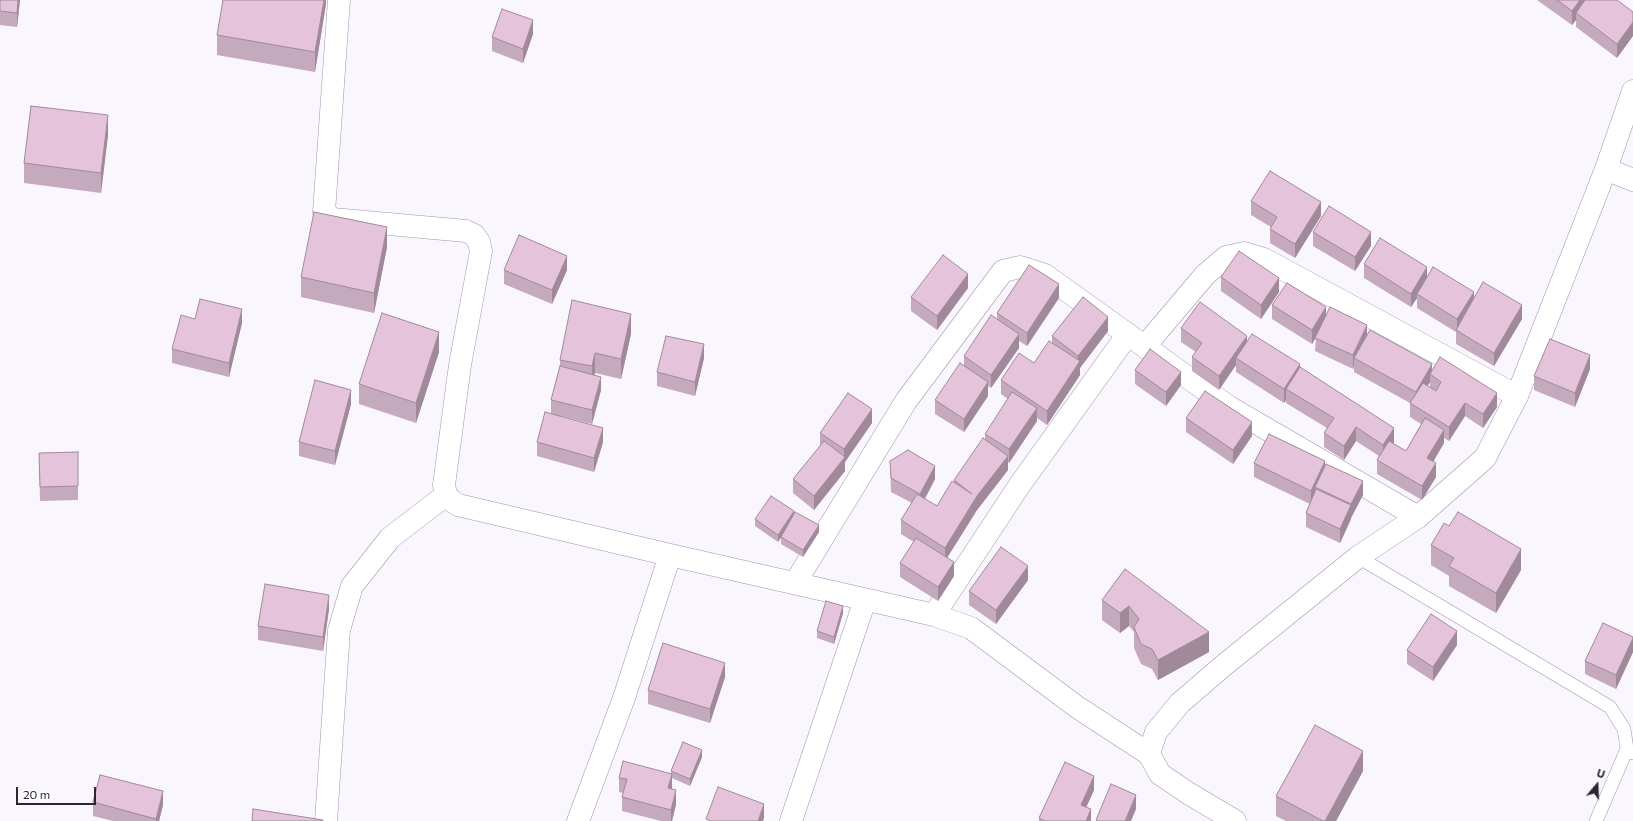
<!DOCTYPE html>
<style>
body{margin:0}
#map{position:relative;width:1633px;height:821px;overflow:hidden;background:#f9f6fd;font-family:Commissioner,sans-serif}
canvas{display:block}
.north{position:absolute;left:1577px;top:765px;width:40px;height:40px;-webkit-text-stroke:3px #fff;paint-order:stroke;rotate:19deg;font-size:11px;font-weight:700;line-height:16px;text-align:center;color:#2c2633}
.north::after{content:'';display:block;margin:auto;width:14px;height:18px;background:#2c2633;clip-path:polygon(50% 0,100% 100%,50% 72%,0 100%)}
.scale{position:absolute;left:16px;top:787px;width:80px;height:18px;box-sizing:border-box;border:2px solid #2c2633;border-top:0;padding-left:5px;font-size:12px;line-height:14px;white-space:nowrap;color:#2c2633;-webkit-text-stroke:3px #fff;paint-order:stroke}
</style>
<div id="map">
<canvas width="1633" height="821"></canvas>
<div class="north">U</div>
<div class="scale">20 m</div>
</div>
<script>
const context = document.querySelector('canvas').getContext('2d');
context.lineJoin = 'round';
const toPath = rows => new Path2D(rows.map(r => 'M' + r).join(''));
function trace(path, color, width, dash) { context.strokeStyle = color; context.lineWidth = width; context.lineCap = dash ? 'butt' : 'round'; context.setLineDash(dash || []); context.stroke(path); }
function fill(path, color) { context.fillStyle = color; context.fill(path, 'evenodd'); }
const service = toPath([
 [1358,557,1610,707,1624,729,1627,749],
 [1596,821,1627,749,1633,753]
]);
const minor = toPath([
 [339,0,324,212,333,219,466,231,474,235,479,242,481,251,460,365,444,485,446,495,452,501,458,505,670,555,934,615,971,628,1077,707,1149,754],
 [1606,169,1633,180],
 [1145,346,1205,275,1226,257,1244,253,1264,259,1517,396],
 [795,583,906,401,1003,271,1020,267,1045,275,1229,407,1418,517],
 [934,615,1019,486,1128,334],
 [326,821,339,630,352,586,390,538,446,495],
 [578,821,624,698,670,555],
 [791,821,865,600]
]);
const tertiary = toPath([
 [1235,821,1188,793,1160,774,1149,754,1156,732,1180,703,1223,666,1358,557,1418,517,1485,458,1517,396,1606,169,1633,91]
]);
const wall = toPath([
 [0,0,20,0,17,27,0,25],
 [326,0,326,4,315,72,217,55,217,35],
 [1537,0,1617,0,1617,58,1576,27,1576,20,1572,25],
 [533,34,523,63,492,51,492,37],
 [108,135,101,193,24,183,24,163],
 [1251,201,1321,216,1295,258,1270,243,1270,229,1271,227,1251,215],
 [1313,232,1371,246,1355,271,1313,246],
 [387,247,374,313,301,297,301,277],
 [1364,264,1427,277,1474,298,1522,319,1494,366,1456,344,1456,332,1417,308,1417,298,1411,307,1364,278],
 [504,270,567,270,552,304,504,284],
 [1221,277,1279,292,1261,319,1221,291],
 [968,288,937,330,911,311,911,297],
 [1059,298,1027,346,1019,341,1019,348,991,388,988,386,988,396,964,432,935,414,935,400,964,366,964,356,997,320,997,313],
 [1272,305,1326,315,1367,335,1497,407,1483,428,1465,416,1449,441,1444,438,1444,443,1433,462,1436,477,1422,500,1377,474,1377,460,1379,456,1356,441,1344,460,1324,447,1324,433,1327,428,1286,403,1286,400,1284,403,1236,372,1236,365,1219,390,1192,371,1192,357,1196,352,1181,342,1181,328,1247,341,1300,367,1394,442,1393,443,1406,451,1421,424,1410,417,1410,403,1354,372,1354,365,1353,369,1315,351,1316,337,1312,344,1272,319],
 [1430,382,1430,387,1427,386],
 [242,323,229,377,172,363,172,349],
 [1108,331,1080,368,1080,375,1047,425,1037,418,1037,421,1009,463,1008,462,1008,470,977,510,947,558,954,576,938,601,900,577,900,563,914,542,901,534,901,520,912,503,891,492,890,461,935,479,925,499,937,506,954,482,954,480,985,440,985,434,1008,399,1001,394,1001,380,1034,363,1052,343,1052,336],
 [631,334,621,379,595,373,594,375,601,390,592,424,561,416,603,442,594,472,537,456,537,442,551,414,551,400,560,366,560,360],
 [439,352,416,423,359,404,359,384],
 [704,358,695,396,657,386,657,372],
 [1590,369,1575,407,1534,390,1534,376],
 [1135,370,1181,385,1166,406,1135,384],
 [351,404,335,465,299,456,299,442],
 [1186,418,1252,436,1233,464,1186,432],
 [872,423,845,462,845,471,814,510,793,493,793,479,820,447,820,433],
 [78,452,78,500,40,501,39,453],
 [1254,463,1325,467,1363,495,1351,518,1351,517,1351,519,1340,543,1306,527,1306,513,1310,504,1254,477],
 [794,515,819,532,803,557,781,544,781,537,778,542,755,526,755,519],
 [1431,545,1521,570,1496,613,1449,586,1449,576,1431,565],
 [1125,569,1209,652,1158,680,1152,669,1141,664,1134,648,1134,632,1129,626,1120,633,1102,620,1102,600],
 [1028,580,996,624,969,605,969,591],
 [329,609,323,651,258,640,258,626],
 [843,613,834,644,817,638,817,631],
 [1633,637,1633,652,1616,689,1585,674,1585,661],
 [1457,645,1433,681,1407,664,1407,650],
 [725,677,710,723,648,704,648,690],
 [702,757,690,786,672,778,671,789,676,804,672,821,661,821,622,811,622,797,623,793,619,792,619,778,671,773,671,771],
 [1363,771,1336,821,1286,821,1276,816,1276,796],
 [1094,790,1086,807,1091,821,1039,821,1039,818],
 [93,802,163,805,159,821,113,821,93,816]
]);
const shadedWall = toPath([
 [18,0,20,0,17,27,17,13],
 [324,0,326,0,326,4,315,72,315,52],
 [1580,0,1590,0,1576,13,1576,20,1572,25,1572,11],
 [533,20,533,34,523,63,523,49],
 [1633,22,1633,36,1617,58,1617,44],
 [108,115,108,135,101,193,101,173],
 [1321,202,1321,216,1295,258,1295,244],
 [387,227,387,247,374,313,374,293],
 [1371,232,1371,246,1355,271,1355,257],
 [567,256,567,270,552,304,552,290],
 [1427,267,1427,281,1417,294,1417,298,1411,307,1411,294],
 [968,274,968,288,937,330,937,316],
 [1279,278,1279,292,1261,319,1261,305],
 [1059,284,1059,298,1027,346,1027,333],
 [1474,292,1474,306,1457,331,1457,319],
 [1522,305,1522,319,1494,366,1494,353],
 [1326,307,1326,321,1312,344,1312,330],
 [242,309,242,323,229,377,229,363],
 [631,314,631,334,621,379,621,359],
 [1108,317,1108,331,1080,368,1080,375,1047,425,1047,411,1078,364,1078,356],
 [1367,325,1367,339,1354,358,1354,365,1353,369,1353,355],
 [439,332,439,352,416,423,416,403],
 [1019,334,1019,348,991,388,991,375],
 [1247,336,1247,350,1236,358,1236,365,1219,390,1219,376],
 [704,344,704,358,695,396,695,382],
 [595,353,595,373,592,386,592,366],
 [1590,355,1590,369,1575,407,1575,393],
 [1300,364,1300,378,1286,389,1286,400,1284,403,1284,389],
 [1432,364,1432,375,1430,374,1430,382,1416,406,1416,392],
 [1181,372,1181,385,1166,406,1166,392],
 [601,377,601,390,592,424,592,410],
 [988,382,988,396,964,432,964,419],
 [351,390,351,404,335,465,335,451],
 [1497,393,1497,407,1483,428,1483,414],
 [1465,403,1465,416,1449,441,1449,427],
 [1037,408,1037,421,1009,463,1009,449],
 [872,409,872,423,845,462,845,471,814,510,814,496,844,458,844,449],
 [1252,422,1252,436,1233,464,1233,450],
 [1356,427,1356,441,1344,460,1344,446],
 [603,428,603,442,594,472,594,458],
 [1394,428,1394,442,1383,459,1383,445],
 [1444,430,1444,443,1427,472,1427,458],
 [1008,456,1008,470,977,510,945,561,945,548,977,496],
 [1325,461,1325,475,1315,487,1315,495,1311,505,1311,491],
 [1436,463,1436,477,1422,500,1422,486],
 [935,466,935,479,920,507,920,494],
 [1363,481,1363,495,1351,518,1351,504],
 [1351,505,1351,519,1340,543,1340,529],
 [794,511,794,518,778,542,778,535],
 [819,525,819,532,803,557,803,550],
 [1521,549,1521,570,1496,613,1496,593],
 [954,562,954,576,938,601,938,587],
 [1028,566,1028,580,996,624,996,610],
 [329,595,329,609,323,651,323,637],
 [843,606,843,613,834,644,834,637],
 [1129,606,1129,626,1120,633,1120,613],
 [1457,631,1457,645,1433,681,1433,667],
 [1209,632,1209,652,1158,680,1158,660],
 [1633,638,1633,652,1616,689,1616,675],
 [725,663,725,677,710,723,710,709],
 [702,750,702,757,690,786,690,779],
 [1363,751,1363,771,1336,821,1325,821],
 [672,774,672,788,668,802,668,788],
 [1094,776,1094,790,1081,819,1081,805],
 [676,790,676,804,672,821,671,821,671,810],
 [163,791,163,805,159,821,156,821,156,819],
 [1136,795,1136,809,1131,821,1125,821],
 [764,804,764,818,763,821,758,821],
 [1091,809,1091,821,1086,821]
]);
const building = toPath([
 [0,0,18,0,17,13,0,11,0,0],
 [223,0,324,0,315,52,217,35,223,0],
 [1557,0,1580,0,1572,11,1557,0],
 [1585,0,1617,0,1633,12,1633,22,1617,44,1576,13,1585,0],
 [502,9,533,20,523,49,492,37,502,9],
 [31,106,108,115,101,173,24,163,31,106],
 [1270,171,1321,202,1295,244,1270,229,1277,217,1251,201,1270,171],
 [1329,206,1371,232,1355,257,1313,232,1329,206],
 [314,212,387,227,374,293,301,277,314,212],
 [519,235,567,256,552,290,504,270,519,235],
 [1380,238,1427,267,1411,294,1364,264,1380,238],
 [1239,251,1279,278,1261,305,1221,277,1239,251],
 [943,255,968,274,937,316,911,297,943,255],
 [1029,265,1059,284,1027,333,997,313,1029,265],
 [1433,267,1474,292,1457,319,1417,294,1433,267],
 [1483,282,1522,305,1494,353,1456,330,1483,282],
 [1287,283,1326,307,1312,330,1272,305,1287,283],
 [1083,297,1108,317,1078,356,1052,336,1083,297],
 [200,299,242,309,229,363,172,349,181,315,195,319,200,299],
 [572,300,631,314,621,359,595,353,592,366,560,360,572,300],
 [1200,302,1247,336,1219,376,1192,357,1202,343,1181,328,1200,302],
 [1330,307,1367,325,1353,355,1315,338,1330,307],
 [382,313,439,332,416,403,359,384,382,313],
 [991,315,1019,334,991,375,964,356,991,315],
 [1370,330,1432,364,1416,392,1354,358,1370,330],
 [1252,334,1300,364,1284,389,1236,358,1252,334],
 [666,336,704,344,695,382,657,372,666,336],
 [1550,339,1590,355,1575,393,1534,376,1550,339],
 [1049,341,1080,361,1047,411,1001,380,1019,353,1034,363,1049,341],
 [1150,349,1181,372,1166,392,1135,370,1150,349],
 [1440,357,1497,393,1483,414,1465,403,1449,427,1410,403,1423,383,1436,391,1441,382,1430,374,1440,357],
 [960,363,988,382,964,419,935,400,960,363],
 [560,366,601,377,592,410,551,400,560,366],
 [1300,367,1394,428,1383,445,1356,427,1344,446,1324,433,1334,418,1286,389,1300,367],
 [315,380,351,390,335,451,299,442,315,380],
 [1205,391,1252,422,1233,450,1186,418,1205,391],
 [1012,392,1037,408,1009,449,985,434,1012,392],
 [848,393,872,409,844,449,820,433,848,393],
 [545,412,603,428,594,458,537,442,545,412],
 [1425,418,1444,430,1427,458,1436,463,1422,486,1377,460,1389,441,1406,451,1425,418],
 [1269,434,1325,461,1311,491,1254,463,1269,434],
 [983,438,1008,456,977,496,945,548,901,520,917,494,937,506,952,481,972,494,954,480,983,438],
 [824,441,845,457,814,496,793,479,824,441],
 [908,450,935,466,920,494,891,478,890,461,908,450],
 [78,452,78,486,40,487,39,453,78,452],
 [1326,464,1363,481,1351,504,1315,487,1326,464],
 [1316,489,1351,505,1340,529,1306,513,1316,489],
 [771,496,794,511,778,535,755,519,771,496],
 [795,512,819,525,803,550,781,537,795,512],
 [1458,512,1521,549,1496,593,1449,566,1454,558,1431,545,1444,523,1449,526,1458,512],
 [916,538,954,562,938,587,900,563,916,538],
 [1001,547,1028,566,996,610,969,591,1001,547],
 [1125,569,1209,632,1158,660,1152,649,1141,644,1134,627,1139,619,1129,606,1120,613,1102,600,1125,569],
 [265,584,329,595,323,637,258,626,265,584],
 [826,601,843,606,834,637,817,631,826,601],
 [1431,614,1457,631,1433,667,1407,650,1431,614],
 [1603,623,1633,637,1633,638,1616,675,1585,661,1603,623],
 [663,643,725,663,710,709,648,690,663,643],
 [1315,725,1363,751,1325,821,1323,821,1276,796,1315,725],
 [683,742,702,750,690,779,671,771,683,742],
 [623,761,672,774,668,788,676,790,671,810,622,797,627,779,619,778,623,761],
 [1065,762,1094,776,1081,805,1091,809,1086,821,1045,821,1039,818,1065,762],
 [100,775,163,791,156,819,93,802,100,775],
 [1111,784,1136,795,1125,821,1099,821,1096,820,1111,784],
 [718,787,764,804,758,821,711,821,706,819,718,787],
 [253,809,323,820,323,821,252,821,253,809]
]);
trace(service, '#a193b1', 14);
trace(minor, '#a193b1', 23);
trace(tertiary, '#a193b1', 23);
trace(service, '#fff', 13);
trace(minor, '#fff', 22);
trace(tertiary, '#fff', 22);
fill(wall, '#c5a9bc');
fill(shadedWall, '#a08999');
fill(building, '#e5c4db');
trace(building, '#a08999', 1);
</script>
